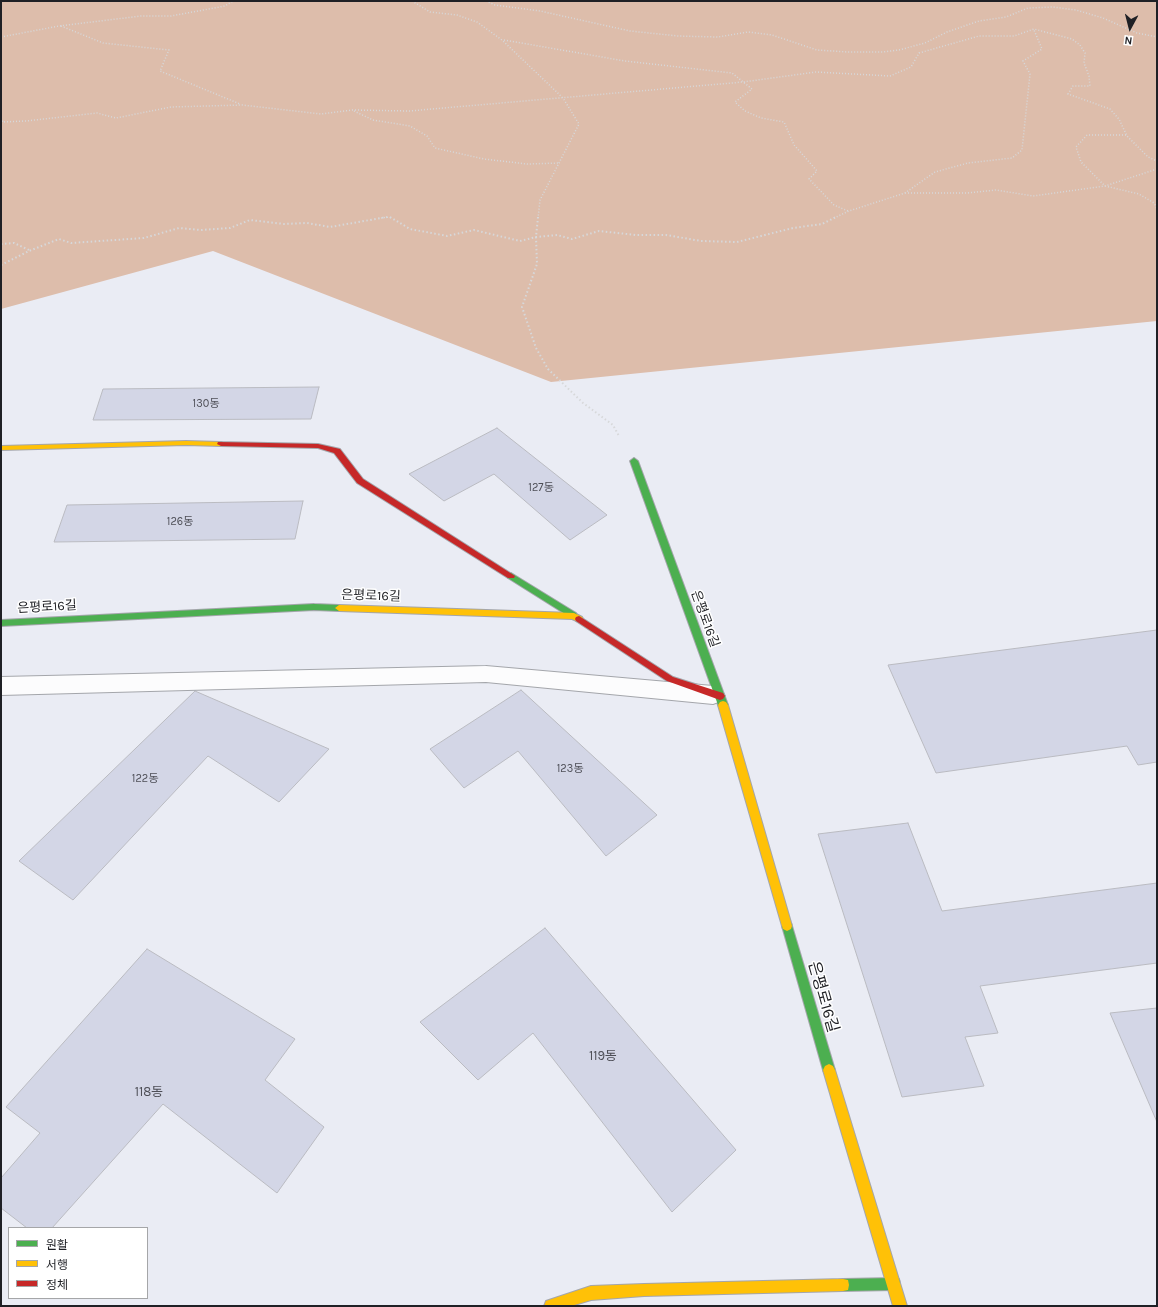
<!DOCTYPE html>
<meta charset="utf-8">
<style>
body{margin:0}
#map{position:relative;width:1158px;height:1307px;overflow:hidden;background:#eaecf4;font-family:Karla,"Noto Sans KR",sans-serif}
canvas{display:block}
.frame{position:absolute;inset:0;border:2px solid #1f2025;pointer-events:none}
.legend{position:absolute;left:8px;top:1227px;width:140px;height:72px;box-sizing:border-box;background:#fff;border:1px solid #a5a6a8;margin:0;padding:5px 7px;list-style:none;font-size:12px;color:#1f2025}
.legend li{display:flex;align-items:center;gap:8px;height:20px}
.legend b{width:20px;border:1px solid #a5a6a8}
.north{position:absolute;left:1110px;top:8px;width:40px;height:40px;-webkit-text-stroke:3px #fff;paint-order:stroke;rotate:187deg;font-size:11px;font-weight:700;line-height:16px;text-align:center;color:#1f2025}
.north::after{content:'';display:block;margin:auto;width:14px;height:18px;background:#1f2025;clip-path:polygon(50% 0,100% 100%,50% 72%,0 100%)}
</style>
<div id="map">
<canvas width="1158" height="1307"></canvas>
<div class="frame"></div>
<ul class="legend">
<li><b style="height:5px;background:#4caf50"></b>원활</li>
<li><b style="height:5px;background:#ffc107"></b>서행</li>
<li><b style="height:5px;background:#c62828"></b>정체</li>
</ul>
<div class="north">N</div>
</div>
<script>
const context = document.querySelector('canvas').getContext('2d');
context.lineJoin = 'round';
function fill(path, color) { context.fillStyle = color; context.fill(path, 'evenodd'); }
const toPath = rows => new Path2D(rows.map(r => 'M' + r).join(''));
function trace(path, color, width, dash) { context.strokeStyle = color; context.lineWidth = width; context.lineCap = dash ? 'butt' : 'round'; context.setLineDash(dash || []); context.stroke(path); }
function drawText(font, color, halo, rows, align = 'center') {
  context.font = font + ' Karla,"Noto Sans KR",sans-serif'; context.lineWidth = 3; context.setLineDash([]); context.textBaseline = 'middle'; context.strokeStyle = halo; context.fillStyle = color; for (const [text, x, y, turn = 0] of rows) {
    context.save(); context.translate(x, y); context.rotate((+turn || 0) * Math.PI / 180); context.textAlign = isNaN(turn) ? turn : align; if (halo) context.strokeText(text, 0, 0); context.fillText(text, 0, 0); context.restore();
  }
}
const forest = toPath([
 [1,1,1157,1,1157,321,551,382,213,251,1,309]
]);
const building = toPath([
 [319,387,311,419,93,420,103,389,319,387],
 [497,428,607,515,570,540,494,474,444,501,409,474,497,428],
 [303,501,295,539,54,542,67,505,303,501],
 [1157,630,1157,762,1138,765,1127,746,936,773,888,665,1157,630],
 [521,690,657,815,606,856,518,751,464,788,430,749,521,690],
 [195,691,329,749,279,802,208,756,73,900,19,861,195,691],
 [908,823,942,911,1157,883,1157,963,980,986,998,1033,965,1037,984,1086,902,1097,818,834,908,823],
 [545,928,736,1150,672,1212,533,1033,478,1080,420,1022,545,928],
 [147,949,295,1039,265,1080,324,1127,277,1193,163,1104,52,1228,27,1228,1,1208,1,1178,40,1133,6,1107,147,949],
 [1157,1008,1157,1122,1110,1013,1157,1008]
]);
const pathFar1 = toPath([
 [412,1,430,12,457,15,477,22,502,40,563,98,579,124,540,200,538,218],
 [486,1,495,5,540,11,630,31,678,36,718,37,748,32,772,35,817,50,848,52,883,52,899,50,925,43,947,32,979,21,1006,17,1028,8,1053,7,1076,10,1103,18,1137,33,1157,37],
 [61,26,103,43,169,50,160,71,240,104],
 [1,37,59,26,141,16,171,16,225,6,233,1],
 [504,40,625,61,732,73,752,89,735,102,745,111,761,118,784,122,794,145,817,171,809,179,834,205,848,211],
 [354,111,373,120,410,126,427,136,435,148,484,159,527,164,560,163],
 [1,118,3,122],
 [1,122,26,121,97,113,116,118,171,107,242,105,321,114,352,110,409,111,743,82,816,72,890,76,911,67,919,53,979,36,1014,36,1034,29,1072,39,1080,45,1085,53,1084,63,1089,76,1090,86,1073,86,1068,94,1110,109,1119,119,1127,136,1148,157,1157,161],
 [1126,135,1087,135,1076,147,1081,162,1105,186,1139,194,1154,203,1157,209],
 [905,193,967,193,996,190,1033,196,1105,186,1157,169],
 [381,218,389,217,391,218],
 [834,218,849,211,905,193,935,172,968,163,1012,158,1022,150,1030,74,1023,61,1042,49,1034,30]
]);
const path = toPath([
 [390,217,410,229,447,236,474,230,520,241,536,237,557,235,572,239,599,231,636,235,666,235,701,241,737,242,793,228,822,224,836,217],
 [538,217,536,237,537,264,522,307,536,348,548,369,583,403,613,425,619,436],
 [1,244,14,243,29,250],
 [1,265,29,251,59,239,71,243,144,238,179,228,201,230,230,228,250,220,284,224,307,223,330,227,387,217]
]);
const street = toPath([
 [486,666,713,686,721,689,724,695,721,701,713,704,486,682,1,695,1,677,486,666]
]);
const fast = toPath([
 [634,458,638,461,728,705,726,708,723,709,720,708,718,705,630,461,634,458],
 [511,573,576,613,577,615,576,617,570,617,508,578,507,576,508,574,511,573],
 [314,604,339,605,343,608,339,611,314,610,1,626,1,620,314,604],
 [787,921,791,923,792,926,835,1070,833,1074,829,1076,825,1074,823,1070,782,926,783,923,787,921],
 [894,1278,899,1279,900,1284,899,1289,894,1290,843,1291,838,1290,837,1285,838,1280,843,1279,894,1278]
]);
const slow = toPath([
 [186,441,221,442,225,444,221,446,186,445,1,450,1,446,186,441],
 [339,605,574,613,582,617,583,619,579,622,572,619,339,611,335,608,339,605],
 [723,701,726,702,728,705,792,926,791,929,787,931,783,929,782,926,718,705,720,702,723,701],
 [829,1064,833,1066,835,1070,907,1306,893,1306,823,1070,825,1066,829,1064],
 [843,1279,848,1280,849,1285,848,1290,843,1291,644,1296,591,1300,571,1306,544,1306,546,1301,591,1286,644,1284,843,1279]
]);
const jam = toPath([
 [218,442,318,444,340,449,363,479,515,576,514,578,508,578,357,483,334,453,318,448,221,446,217,444,218,442],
 [579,616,673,677,723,693,725,696,723,699,720,700,667,681,576,621,575,619,576,617,579,616]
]);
const numberNames = [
 ["130동",206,404],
 ["127동",541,488],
 ["126동",180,522],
 ["123동",570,769],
 ["122동",145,779]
];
const streetNames = [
 ["은평로16길",371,596,2],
 ["은평로16길",47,607,-3],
 ["은평로16길",705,619,70]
];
const nearNumbernames = [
 ["119동",603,1056],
 ["118동",149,1092]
];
const nearStreetnames = [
 ["은평로16길",823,997,74]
];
fill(forest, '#ddbdab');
fill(building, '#d3d6e6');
trace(building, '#babbc1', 1);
trace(street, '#a4a6ab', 2);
trace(fast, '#a4a6ab', 2);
trace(slow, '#a4a6ab', 2);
trace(jam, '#a4a6ab', 2);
trace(pathFar1, '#d7d8da', 1.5, [1, 2]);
trace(path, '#d7d8da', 2, [1.5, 2.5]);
fill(street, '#fcfcfd');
fill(fast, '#4caf50');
fill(slow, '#ffc107');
fill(jam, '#c62828');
drawText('11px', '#4d4e56', null, numberNames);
drawText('13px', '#1f2025', '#fff', streetNames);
drawText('13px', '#4d4e56', null, nearNumbernames);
drawText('16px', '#1f2025', '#fff', nearStreetnames);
</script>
